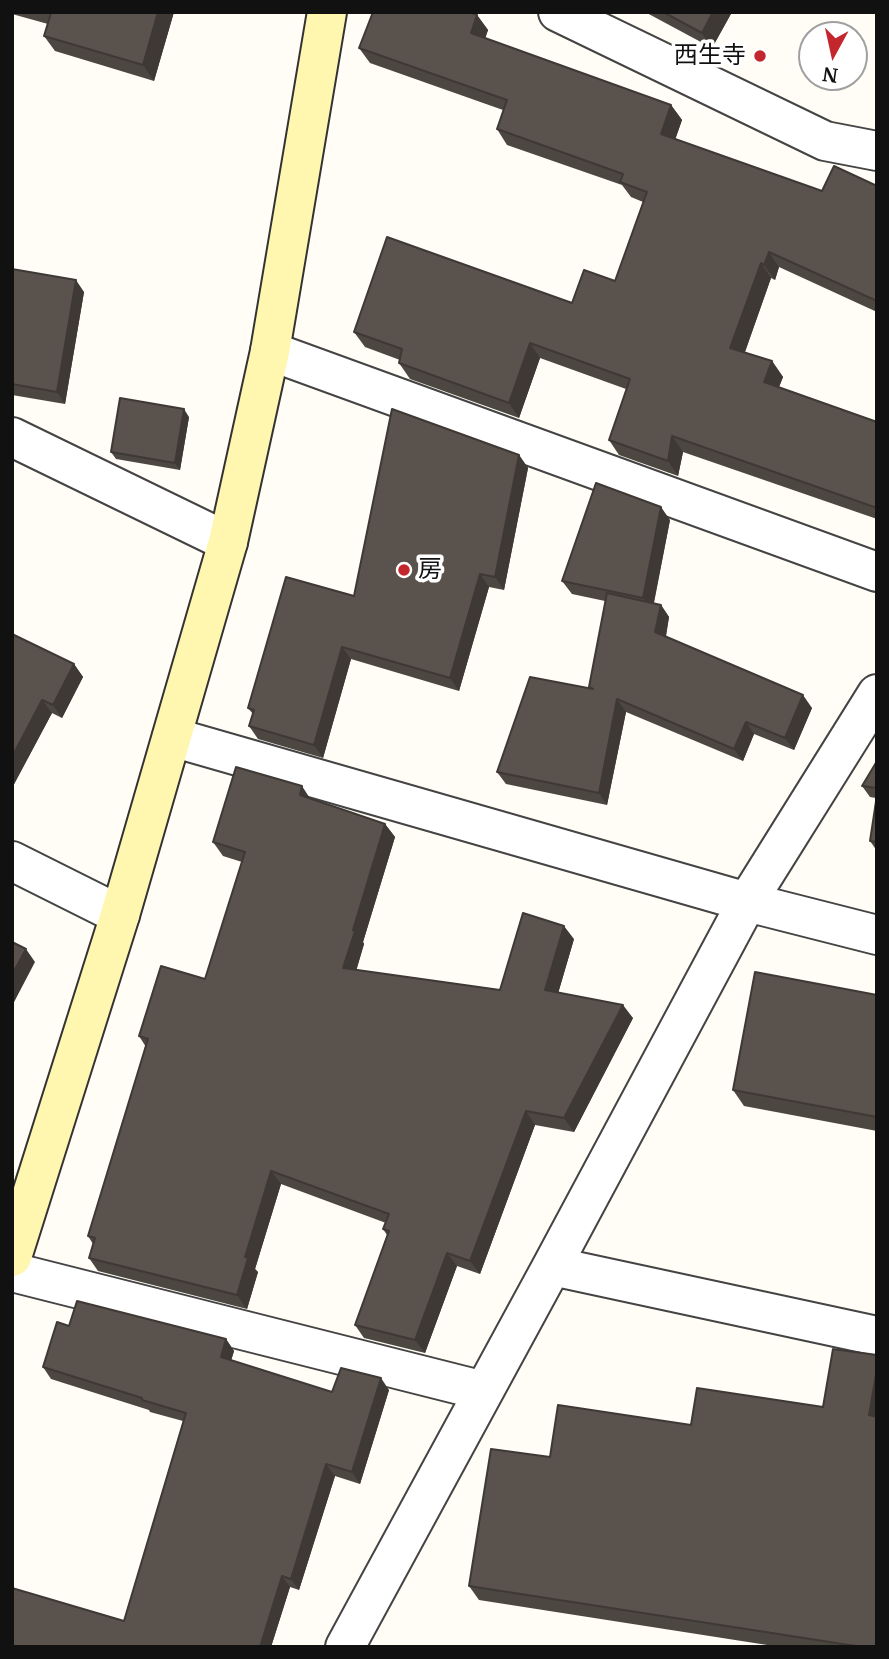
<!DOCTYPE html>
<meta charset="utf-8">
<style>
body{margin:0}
#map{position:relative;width:889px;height:1659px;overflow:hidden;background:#fffdf5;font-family:Merriweather,serif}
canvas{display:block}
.frame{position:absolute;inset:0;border:14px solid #111;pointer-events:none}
.north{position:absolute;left:798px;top:21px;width:70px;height:70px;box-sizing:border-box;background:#fff;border:2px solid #a0a0a0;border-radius:50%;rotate:188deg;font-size:19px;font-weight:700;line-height:28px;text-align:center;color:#111}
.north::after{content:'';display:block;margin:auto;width:24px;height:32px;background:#c4262e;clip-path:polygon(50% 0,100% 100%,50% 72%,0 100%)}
</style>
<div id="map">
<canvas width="889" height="1659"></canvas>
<div class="frame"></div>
<div class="north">N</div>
</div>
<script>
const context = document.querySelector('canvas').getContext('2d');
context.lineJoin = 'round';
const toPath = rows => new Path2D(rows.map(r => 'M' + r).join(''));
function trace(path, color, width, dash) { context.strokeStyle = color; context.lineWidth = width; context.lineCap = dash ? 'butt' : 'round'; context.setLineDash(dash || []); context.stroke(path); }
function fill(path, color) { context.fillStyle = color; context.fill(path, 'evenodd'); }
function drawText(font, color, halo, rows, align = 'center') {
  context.font = font + ' Merriweather,"Noto Sans JP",serif'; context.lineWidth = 7; context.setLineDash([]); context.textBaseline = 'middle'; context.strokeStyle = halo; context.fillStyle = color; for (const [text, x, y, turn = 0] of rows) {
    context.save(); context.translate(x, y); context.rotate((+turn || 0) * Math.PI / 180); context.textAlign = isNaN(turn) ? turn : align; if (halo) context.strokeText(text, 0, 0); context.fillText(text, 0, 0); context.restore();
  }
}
const street = toPath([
 [558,12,825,141,877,151],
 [270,351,877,572],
 [12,437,228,542],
 [172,737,747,902,877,935],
 [12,861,120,915],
 [552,1266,877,1336],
 [12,1272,484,1391],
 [345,1647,552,1266,747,902,877,694]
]);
const secondary = toPath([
 [12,1257,120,915,228,542,270,351,327,12]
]);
const wall = toPath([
 [12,12,174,12,154,81,55,51,44,36,48,24,12,14],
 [645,12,732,12,712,48],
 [477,15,488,30,485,38,671,105,682,120,675,139,822,191,877,186,877,312,779,267,775,280,771,278,745,352,772,361,783,377,779,387,877,422,877,519,683,452,678,476,619,455,609,440,626,389,540,358,519,418,410,379,399,363,400,360,365,347,354,332,572,303,615,281,643,202,631,197,622,185,507,145,497,129,503,110,370,63,359,48],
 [12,269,84,292,65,404,12,395],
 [189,417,180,470,116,459,111,452],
 [519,455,528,468,504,590,489,587,459,691,351,659,323,758,258,739,249,726,253,714,248,708,354,596],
 [670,520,654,603,661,605,669,617,666,637,812,708,794,750,754,734,743,761,626,712,607,805,506,784,497,772,590,689,605,601,572,594,562,581],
 [12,634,74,664,83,677,62,718,52,713,12,788],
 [877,761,877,851,870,841,876,798,870,797,862,786],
 [311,799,385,824,395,837,363,942,364,944,356,970,500,990,574,939,558,993,633,1018,574,1132,535,1125,480,1274,457,1266,425,1353,364,1338,355,1325,387,1235,383,1229,386,1223,281,1184,255,1269,258,1272,247,1309,98,1271,89,1258,93,1244,88,1236,146,1047,139,1036,205,979,242,862,223,856,213,842],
 [877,995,877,1131,744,1106,733,1090],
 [69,1326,226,1339,234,1351,231,1360,332,1392,389,1390,360,1484,335,1476,299,1590,290,1587,271,1647,12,1647,124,1621,183,1421,150,1412,149,1410,51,1379,43,1367],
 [823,1407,877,1647,780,1647,479,1600,469,1586,550,1457,691,1425]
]);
const shadedWall = toPath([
 [158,12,174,12,154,81,143,65],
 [713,12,732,12,712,48,702,33],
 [477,15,488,30,482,48,471,33],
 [671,105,682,120,672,149,661,134],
 [769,252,779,267,775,280,764,265],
 [761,263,771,278,741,363,730,348],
 [76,280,84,292,65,404,57,392],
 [530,343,540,358,519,418,509,403],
 [772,361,783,377,775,397,764,382],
 [184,409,189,417,180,470,175,463],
 [672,436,683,452,678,476,668,461],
 [519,455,528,468,504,590,495,577],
 [661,507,670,520,652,611,643,598],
 [480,574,489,587,459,691,450,678],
 [661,605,669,617,664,645,655,632],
 [342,647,351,659,323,758,314,745],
 [74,664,83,677,62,718,53,705],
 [803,695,812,708,794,750,785,738],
 [617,699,626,712,607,805,599,793],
 [42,700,52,713,12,788,12,757],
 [746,722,754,734,743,761,734,749],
 [302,786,311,800,300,795],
 [385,824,395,837,363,942,364,944,353,982,343,968,353,930],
 [564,926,574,939,555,1004,545,990],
 [26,949,35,962,12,1006,12,975],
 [623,1005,633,1018,574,1132,564,1118],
 [526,1111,535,1125,480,1274,470,1261],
 [271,1171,281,1184,255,1269,258,1272,247,1309,237,1295,245,1257],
 [447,1253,457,1266,425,1353,415,1340],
 [226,1339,234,1351,229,1368,221,1357],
 [877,1369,877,1426,869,1415],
 [381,1378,389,1390,360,1484,352,1472],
 [326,1464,335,1476,299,1590,291,1579],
 [282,1576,290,1587,271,1647,260,1647]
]);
const building = toPath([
 [49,12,158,12,143,65,44,36,51,13,49,12],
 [373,12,470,12,477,15,471,33,671,105,661,134,822,191,834,166,877,186,877,301,769,252,764,265,761,263,730,348,772,361,764,382,877,422,877,508,672,436,668,461,609,440,630,379,530,343,509,403,399,363,402,349,354,332,387,237,572,303,584,270,615,281,647,192,620,182,623,174,497,129,507,100,359,48,373,12],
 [663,12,713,12,702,33,663,12],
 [12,269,76,280,57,392,12,384,12,269],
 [120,398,184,409,175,463,111,452,120,398],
 [392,409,519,455,495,577,480,574,450,678,342,647,314,745,249,726,254,710,248,708,286,577,354,596,392,409],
 [596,483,661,507,643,598,562,581,596,483],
 [607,593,661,605,655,632,803,695,785,738,746,722,734,749,617,699,599,793,497,772,530,677,593,689,589,687,607,593],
 [12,634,74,664,53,705,42,700,12,757,12,634],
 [877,761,877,788,862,786,877,761],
 [236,767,302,786,300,795,385,824,353,930,355,931,343,968,500,990,523,913,564,926,545,990,623,1005,564,1118,526,1111,470,1261,447,1253,415,1340,355,1325,389,1231,383,1229,389,1214,271,1171,245,1257,248,1258,237,1295,89,1258,95,1238,88,1236,148,1039,139,1036,161,966,205,979,245,852,213,842,236,767],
 [877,795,877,842,870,841,877,795],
 [12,942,26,949,12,975,12,942],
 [755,972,877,995,877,1117,733,1090,755,972],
 [77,1301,226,1339,221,1357,332,1392,341,1368,381,1378,352,1472,326,1464,291,1579,282,1576,260,1647,12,1647,12,1588,124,1621,186,1413,142,1400,142,1398,43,1367,57,1322,69,1326,77,1301],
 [833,1349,877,1355,877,1369,869,1415,877,1417,877,1647,862,1647,469,1586,491,1449,550,1457,558,1405,691,1425,697,1388,823,1407,833,1349]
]);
const markers = [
 [760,56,7,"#c4262e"],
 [404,570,7,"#c4262e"]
];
const poiNames = [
 ["西生寺",746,56],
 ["房",418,570,"left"]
];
trace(street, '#444', 42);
trace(secondary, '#333', 42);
trace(street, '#fff', 38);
trace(secondary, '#fff6b0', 38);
fill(wall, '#4d4742');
fill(shadedWall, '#3f3936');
fill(building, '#5a524d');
trace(building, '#3f3936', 2);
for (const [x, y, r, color] of markers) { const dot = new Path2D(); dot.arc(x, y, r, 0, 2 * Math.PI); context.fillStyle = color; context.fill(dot); trace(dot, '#fff', 2.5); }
drawText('24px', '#111', '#fff', poiNames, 'right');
</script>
